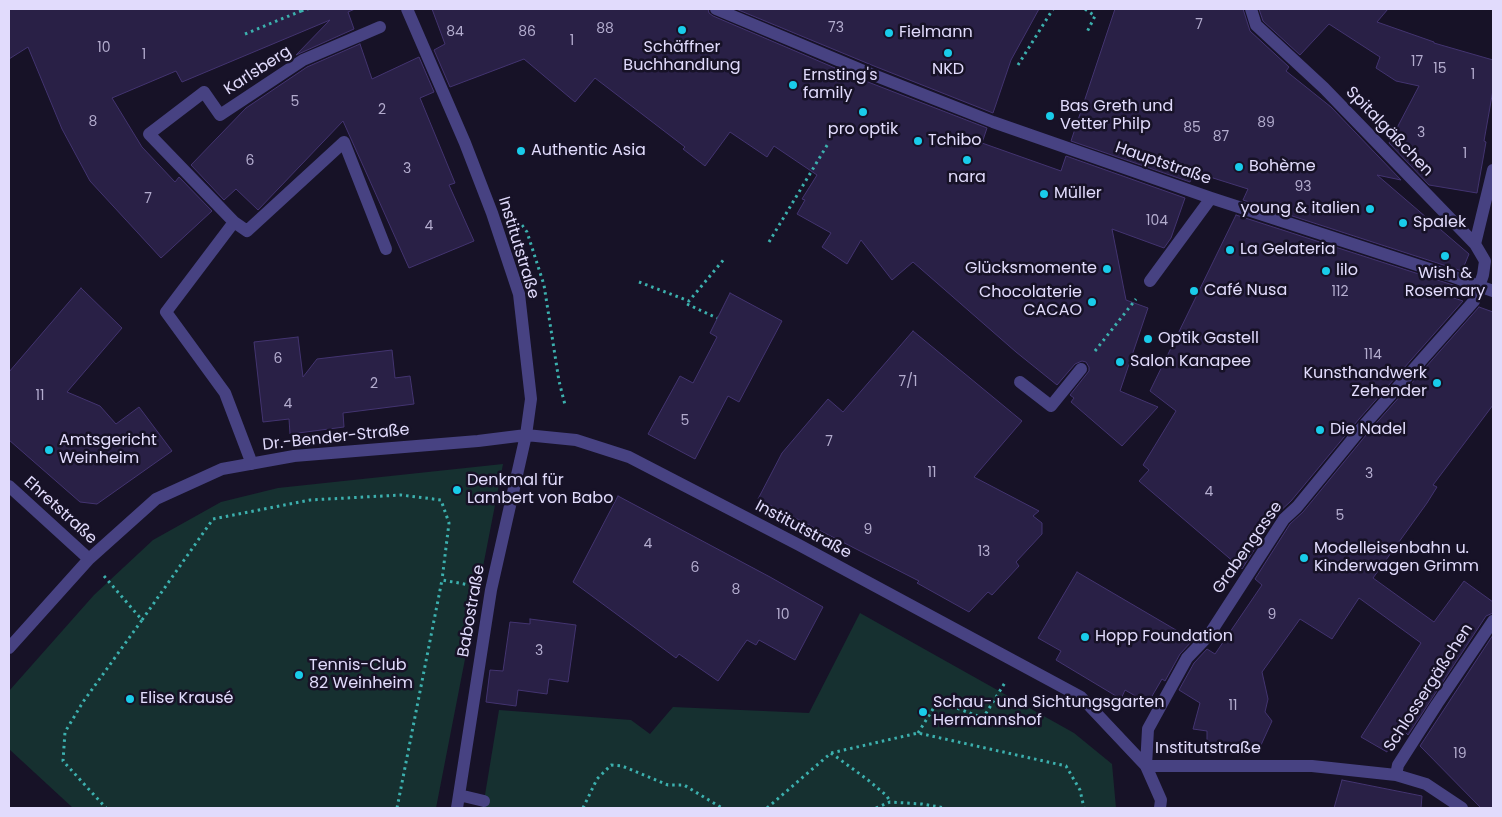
<!DOCTYPE html>
<meta charset="utf-8">
<style>
body{margin:0}
#map{position:relative;width:1502px;height:817px;overflow:hidden;background:#171227;font-family:Poppins,sans-serif}
canvas{display:block}
.frame{position:absolute;inset:0;border:10px solid #e1dbfc;pointer-events:none}
</style>
<div id="map">
<canvas width="1502" height="817"></canvas>
<div class="frame"></div>
</div>
<script>
const context = document.querySelector('canvas').getContext('2d');
context.lineJoin = 'round';
function fill(path, color) { context.fillStyle = color; context.fill(path, 'evenodd'); }
const toPath = rows => new Path2D(rows.map(r => 'M' + r).join(''));
function trace(path, color, width, dash) { context.strokeStyle = color; context.lineWidth = width; context.lineCap = dash ? 'butt' : 'round'; context.setLineDash(dash || []); context.stroke(path); }
function drawText(font, color, halo, rows, align = 'center') {
  context.font = font + ' Poppins,sans-serif'; context.lineWidth = 5; context.setLineDash([]); context.textBaseline = 'middle'; context.strokeStyle = halo; context.fillStyle = color; for (const [text, x, y, turn = 0] of rows) {
    context.save(); context.translate(x, y); context.rotate((+turn || 0) * Math.PI / 180); context.textAlign = isNaN(turn) ? turn : align; if (halo) context.strokeText(text, 0, 0); context.fillText(text, 0, 0); context.restore();
  }
}
const green = toPath([
 [503,464,436,808,73,808,9,749,9,691,94,595,153,540,221,502,278,488],
 [860,613,1074,733,1112,764,1116,808,481,808,484,801,499,710,631,720,650,734,673,707,809,713]
]);
const building = toPath([
 [9,9,355,9,348,12,354,29,296,55,330,20,182,82,176,71,112,98,142,147,175,182,179,177,212,211,161,258,90,181,62,129,28,47,9,59,9,9],
 [432,9,708,9,709,13,713,16,868,82,987,128,982,143,1061,171,1066,156,1185,198,1171,238,1164,248,1112,229,1126,300,1148,308,1120,391,1158,407,1122,446,1071,402,1074,398,1070,395,1089,371,1089,367,1086,362,1082,361,1075,364,1057,385,1016,352,913,262,892,280,861,240,847,264,822,247,831,233,797,214,805,200,802,199,817,175,774,146,767,157,730,132,705,166,683,149,685,147,595,78,575,102,524,59,450,87,434,50,445,44,432,9],
 [736,9,1039,9,1011,60,993,113,874,66,736,9],
 [1115,9,1243,9,1250,31,1289,67,1286,71,1331,107,1401,180,1377,175,1469,254,1462,271,1243,200,1248,189,1194,172,1190,182,1071,141,1115,9],
 [1259,9,1388,9,1377,22,1434,42,1434,43,1493,60,1493,90,1484,141,1486,142,1477,193,1429,185,1389,143,1419,86,1396,81,1376,68,1380,57,1329,24,1300,55,1263,21,1259,9],
 [360,44,372,79,419,57,434,92,420,98,455,183,449,185,474,241,409,268,343,121,258,210,236,189,224,200,191,165,246,108,307,67,360,44],
 [1236,215,1456,286,1451,297,1463,301,1359,419,1291,501,1277,514,1242,569,1139,481,1149,470,1143,465,1176,411,1150,391,1236,215],
 [81,288,122,328,67,392,100,406,116,424,139,407,172,451,97,504,80,502,9,440,9,372,81,288],
 [730,293,782,321,739,402,728,396,695,459,648,434,680,376,693,383,717,337,710,333,730,293],
 [1479,307,1493,312,1493,405,1433,485,1437,487,1427,503,1373,578,1434,622,1464,581,1493,602,1493,613,1486,616,1408,735,1403,730,1387,752,1361,737,1421,643,1359,598,1332,639,1300,619,1262,672,1268,699,1265,712,1272,721,1261,745,1207,746,1207,731,1193,729,1200,703,1179,690,1194,663,1207,649,1215,654,1262,585,1255,579,1290,524,1303,512,1371,429,1479,307],
 [913,331,1022,421,974,477,1039,511,1033,516,1042,523,1042,534,1016,562,1019,566,992,595,988,592,969,612,917,583,919,581,758,499,782,453,828,399,843,412,913,331],
 [298,337,303,377,317,359,392,350,395,378,410,376,414,404,343,413,344,427,306,432,290,434,289,419,263,422,254,342,298,337],
 [618,496,770,577,823,607,795,660,759,640,756,645,747,640,718,681,679,654,676,658,573,582,618,496],
 [1077,572,1193,640,1180,654,1165,681,1162,679,1148,703,1125,690,1121,699,1056,660,1061,651,1038,638,1077,572],
 [530,619,576,625,568,682,549,679,547,694,518,690,516,706,486,702,490,670,503,671,510,622,530,624,530,619],
 [1493,635,1493,808,1481,808,1420,746,1493,635],
 [1342,780,1422,796,1421,808,1334,808,1342,780]
]);
const path = toPath([
 [1085,9,1095,16,1087,32],
 [301,11,308,9],
 [245,34,301,11,300,9],
 [1018,65,1053,9],
 [522,225,527,232,544,285,559,381,565,405],
 [769,242,829,142],
 [639,282,689,301,725,258],
 [687,304,717,318],
 [1095,351,1136,299],
 [104,576,142,620,83,702,65,732,63,761,106,808],
 [142,620,213,519,310,500,401,495,441,500,449,523,442,580],
 [918,733,938,701,983,718,1006,681],
 [831,753,868,780,887,796,890,802],
 [397,808,442,580,470,585],
 [583,808,597,779,611,765,622,766,668,785,684,785,722,808],
 [767,808,831,753,918,733,1066,766,1080,790,1084,808],
 [876,808,890,802,922,804,945,808]
]);
const street = toPath([
 [407,9,465,143,492,213,519,294,531,399,526,435,491,590,457,808],
 [716,9,871,74,993,122,1211,198,1454,277,1493,291],
 [234,222,247,231,344,142,386,249],
 [1475,244,1493,170],
 [1150,281,1211,198],
 [1020,382,1051,406,1081,369],
 [252,464,225,393,166,312,234,222,149,134,204,92,220,115,303,60,380,27],
 [9,486,89,559],
 [9,648,89,559,156,499,222,469,294,456,478,441,526,435,576,440,629,457,799,545,1081,697,1146,766,1312,766,1396,775,1426,784,1462,808],
 [1396,775,1398,765,1437,704,1493,621],
 [459,795,484,801],
 [1160,808,1161,800,1146,766,1148,729,1187,658,1209,635,1284,519,1297,507,1365,424,1474,301,1483,275,1485,261,1475,244,1324,88,1256,25,1251,9]
]);
const markers = [
 [682,30,5,"#19ccea"],
 [889,33,5,"#19ccea"],
 [948,53,5,"#19ccea"],
 [793,85,5,"#19ccea"],
 [863,112,5,"#19ccea"],
 [1050,116,5,"#19ccea"],
 [918,141,5,"#19ccea"],
 [521,151,5,"#19ccea"],
 [967,160,5,"#19ccea"],
 [1239,167,5,"#19ccea"],
 [1044,194,5,"#19ccea"],
 [1370,209,5,"#19ccea"],
 [1403,223,5,"#19ccea"],
 [1230,250,5,"#19ccea"],
 [1445,256,5,"#19ccea"],
 [1107,269,5,"#19ccea"],
 [1326,271,5,"#19ccea"],
 [1194,291,5,"#19ccea"],
 [1092,302,5,"#19ccea"],
 [1148,339,5,"#19ccea"],
 [1120,362,5,"#19ccea"],
 [1437,383,5,"#19ccea"],
 [1320,430,5,"#19ccea"],
 [49,450,5,"#19ccea"],
 [457,490,5,"#19ccea"],
 [1304,558,5,"#19ccea"],
 [1085,637,5,"#19ccea"],
 [299,675,5,"#19ccea"],
 [130,699,5,"#19ccea"],
 [923,712,5,"#19ccea"]
];
const numberNames = [
 ["7",1199,25],
 ["73",836,28],
 ["88",605,29],
 ["84",455,32],
 ["86",527,32],
 ["1",572,41],
 ["10",104,48],
 ["1",144,55],
 ["17",1417,62],
 ["15",1440,69],
 ["1",1473,75],
 ["5",295,102],
 ["2",382,110],
 ["8",93,122],
 ["89",1266,123],
 ["85",1192,128],
 ["3",1421,133],
 ["87",1221,137],
 ["1",1465,154],
 ["6",250,161],
 ["3",407,169],
 ["93",1303,187],
 ["7",148,199],
 ["104",1157,221],
 ["4",429,226],
 ["112",1340,292],
 ["114",1373,355],
 ["6",278,359],
 ["7/1",908,382],
 ["2",374,384],
 ["11",40,396],
 ["4",288,404],
 ["5",685,421],
 ["7",829,442],
 ["11",932,473],
 ["3",1369,474],
 ["4",1209,492],
 ["5",1340,516],
 ["9",868,530],
 ["4",648,544],
 ["13",984,552],
 ["6",695,568],
 ["8",736,590],
 ["10",783,615],
 ["9",1272,615],
 ["3",539,651],
 ["11",1233,706],
 ["19",1460,754]
];
const poiNames = [
 ["Fielmann",899,33],
 ["Schäffner",682,48,"center"],
 ["Buchhandlung",682,66,"center"],
 ["NKD",948,70,"center"],
 ["Ernsting's",803,76],
 ["family",803,94],
 ["Bas Greth und",1060,107],
 ["Vetter Philp",1060,125],
 ["pro optik",863,130,"center"],
 ["Tchibo",928,141],
 ["Authentic Asia",531,151],
 ["Bohème",1249,167],
 ["nara",967,178,"center"],
 ["Müller",1054,194],
 ["young & italien",1360,209,"right"],
 ["Spalek",1413,223],
 ["La Gelateria",1240,250],
 ["Glücksmomente",1097,269,"right"],
 ["lilo",1336,271],
 ["Wish &",1445,274,"center"],
 ["Rosemary",1445,292,"center"],
 ["Café Nusa",1204,291],
 ["Chocolaterie",1082,293,"right"],
 ["CACAO",1082,311,"right"],
 ["Optik Gastell",1158,339],
 ["Salon Kanapee",1130,362],
 ["Kunsthandwerk",1427,374,"right"],
 ["Zehender",1427,392,"right"],
 ["Die Nadel",1330,430],
 ["Amtsgericht",59,441],
 ["Weinheim",59,459],
 ["Denkmal für",467,481],
 ["Lambert von Babo",467,499],
 ["Modelleisenbahn u.",1314,549],
 ["Kinderwagen Grimm",1314,567],
 ["Hopp Foundation",1095,637],
 ["Tennis-Club",309,666],
 ["82 Weinheim",309,684],
 ["Elise Krausé",140,699],
 ["Schau- und Sichtungsgarten",933,703],
 ["Hermannshof",933,721]
];
const streetNames = [
 ["Karlsberg",258,71,-33],
 ["Spitalgäßchen",1389,132,46],
 ["Hauptstraße",1163,164,19],
 ["Institutstraße",518,248,73],
 ["Dr.-Bender-Straße",336,438,-6],
 ["Ehretstraße",60,511,42],
 ["Institutstraße",803,530,28],
 ["Grabengasse",1248,548,-55],
 ["Babostraße",472,611,-80],
 ["Schlossergäßchen",1429,688,-57],
 ["Institutstraße",1208,749]
];
fill(green, '#163030');
fill(building, '#292046');
trace(building, '#433470', 1);
trace(path, '#3cb0ae', 3, [2.5, 4]);
trace(street, '#474282', 12);
for (const [x, y, r, color] of markers) { const dot = new Path2D(); dot.arc(x, y, r, 0, 2 * Math.PI); context.fillStyle = color; context.fill(dot); trace(dot, '#171227', 2); }
drawText('14px', '#b3acce', null, numberNames);
drawText('16px', '#e1dbfc', '#171227', poiNames, 'left');
drawText('16px', '#e1dbfc', '#171227', streetNames);
</script>
